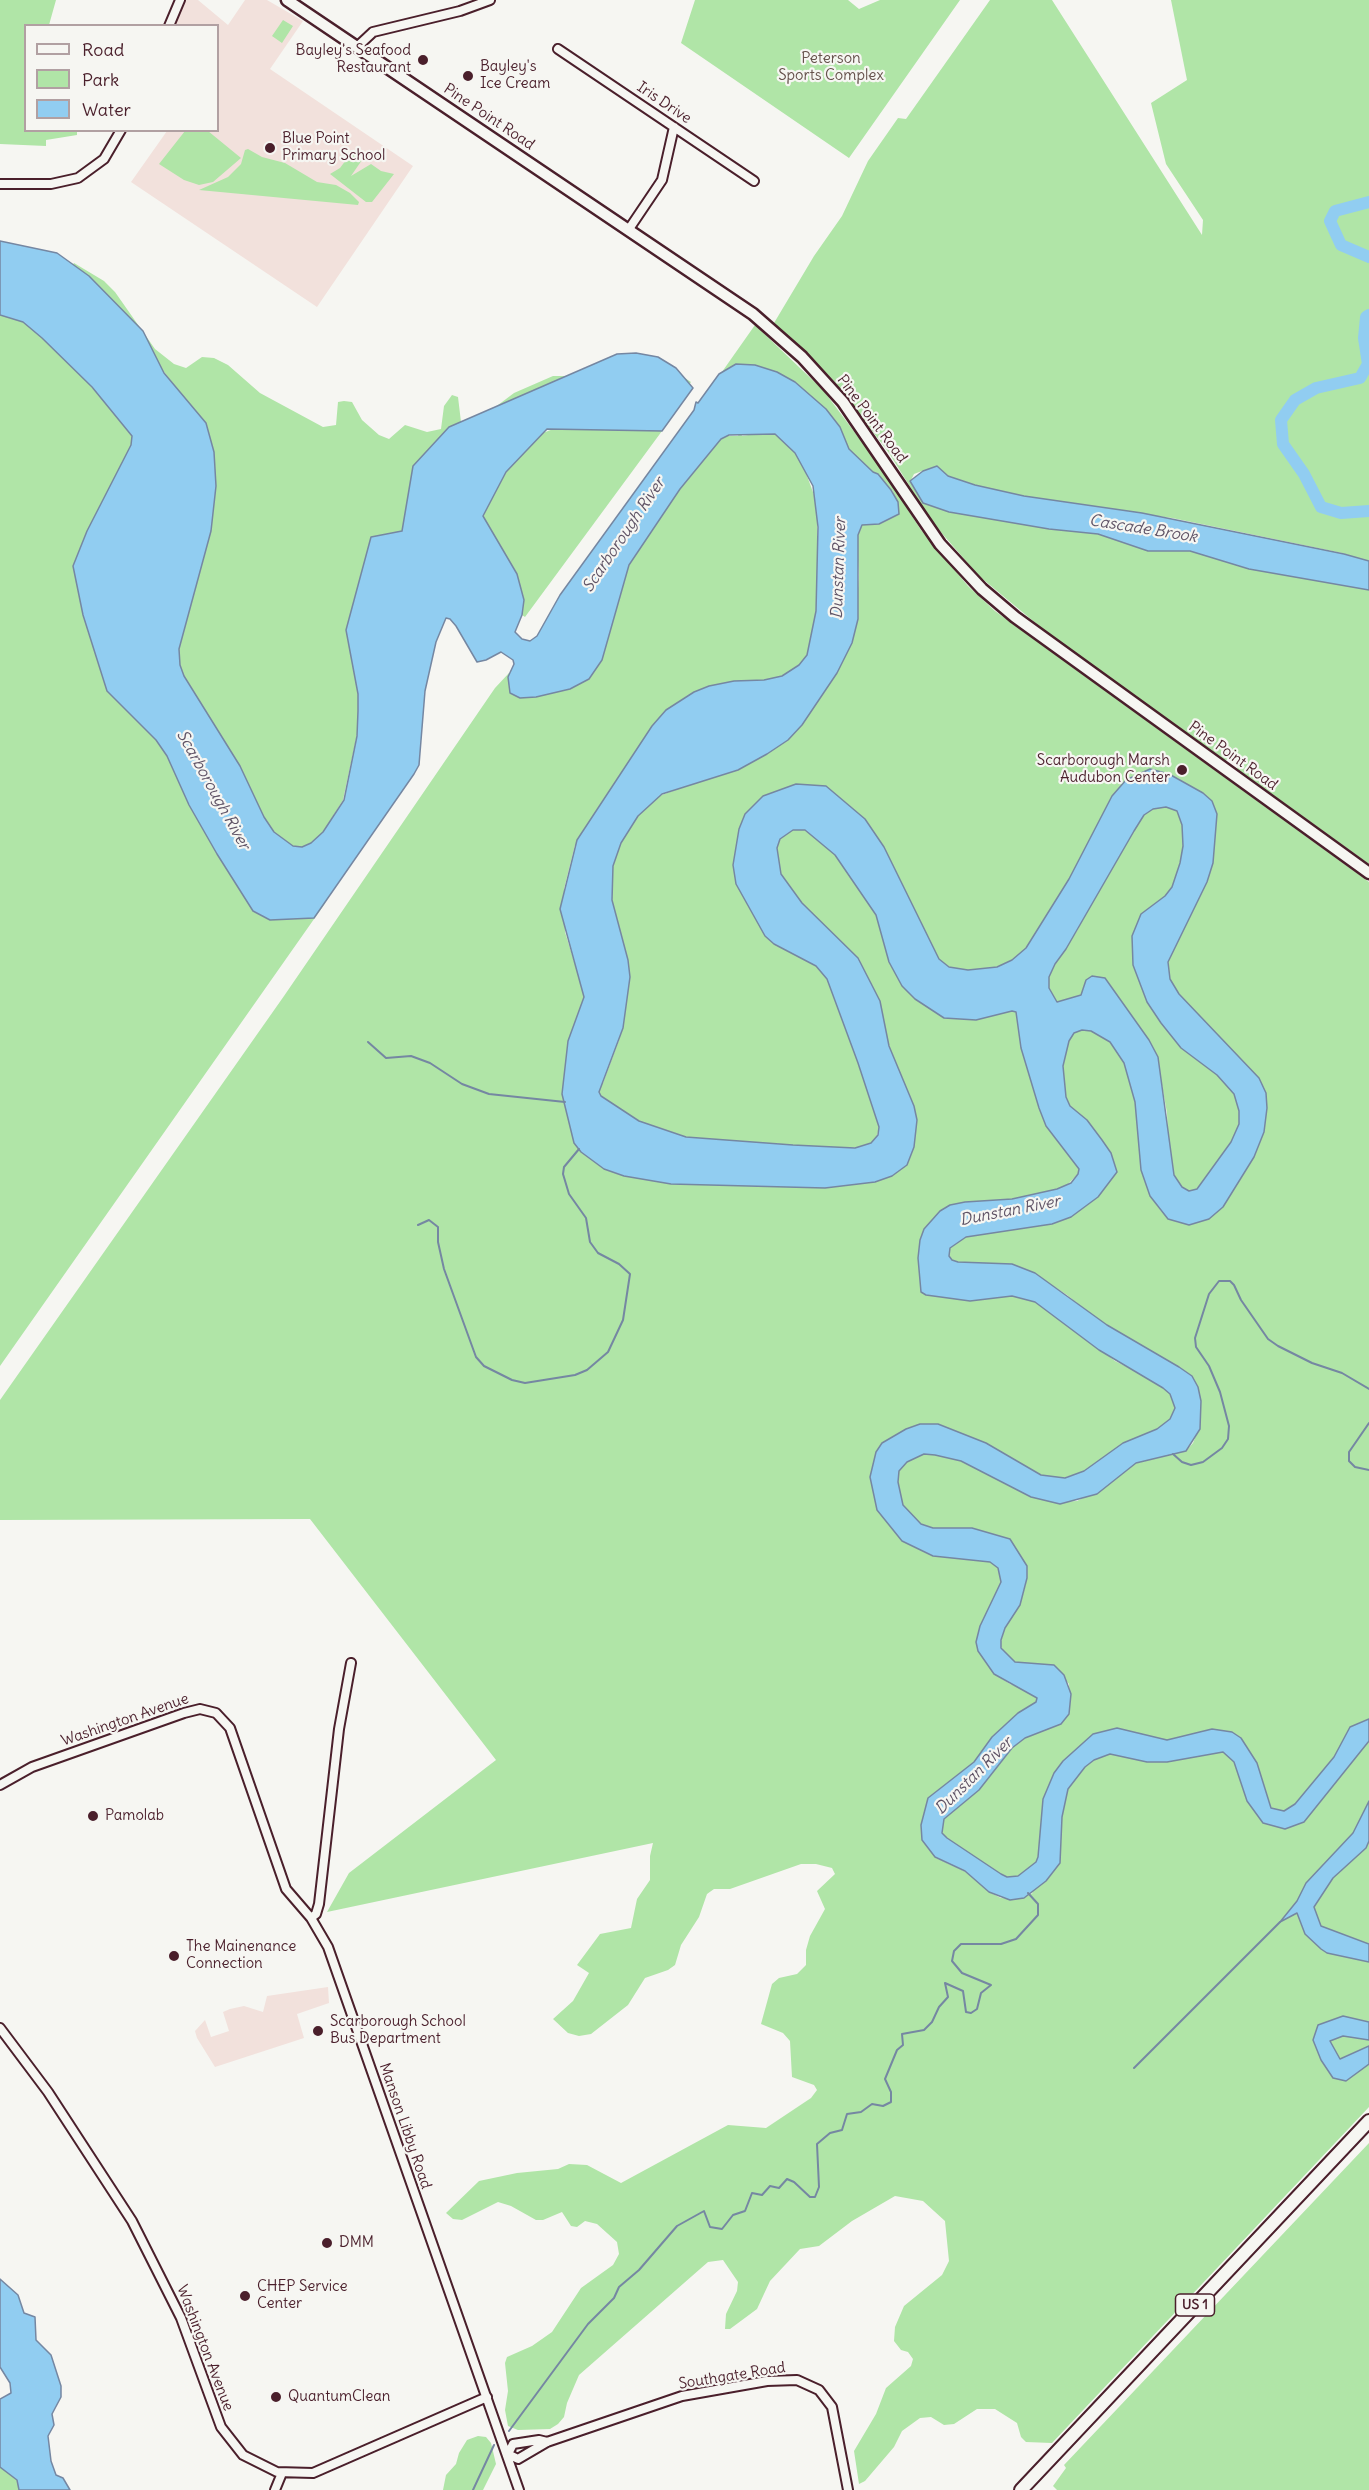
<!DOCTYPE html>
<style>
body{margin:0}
#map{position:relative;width:1369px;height:2490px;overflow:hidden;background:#f6f6f2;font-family:Delius,sans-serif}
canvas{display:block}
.legend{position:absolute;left:24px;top:24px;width:195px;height:108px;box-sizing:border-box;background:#f6f6f2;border:2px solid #b1a0a2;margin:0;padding:8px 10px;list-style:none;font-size:18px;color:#4a1f2b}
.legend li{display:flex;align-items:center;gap:12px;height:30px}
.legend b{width:30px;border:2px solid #b1a0a2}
</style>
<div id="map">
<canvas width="1369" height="2490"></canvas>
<ul class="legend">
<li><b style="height:8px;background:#f6f6f2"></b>Road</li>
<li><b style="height:16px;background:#b0e5a7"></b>Park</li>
<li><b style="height:16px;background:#91cdf1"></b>Water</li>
</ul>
</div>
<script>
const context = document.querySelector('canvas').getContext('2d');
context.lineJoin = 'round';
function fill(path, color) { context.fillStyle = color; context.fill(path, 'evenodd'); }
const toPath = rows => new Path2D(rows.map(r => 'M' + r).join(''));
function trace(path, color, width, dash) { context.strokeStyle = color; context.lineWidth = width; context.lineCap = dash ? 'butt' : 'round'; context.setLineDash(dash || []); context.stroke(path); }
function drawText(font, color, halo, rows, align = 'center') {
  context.font = font + ' Delius,sans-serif'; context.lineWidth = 4.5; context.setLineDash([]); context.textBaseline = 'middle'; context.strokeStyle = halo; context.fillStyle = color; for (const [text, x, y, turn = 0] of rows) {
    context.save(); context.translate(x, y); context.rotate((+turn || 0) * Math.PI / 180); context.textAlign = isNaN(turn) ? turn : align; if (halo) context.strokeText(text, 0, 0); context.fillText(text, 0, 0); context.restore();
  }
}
const built = toPath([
 [186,0,198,0,228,25,245,0,267,0,303,21,270,69,413,166,317,307,131,182,167,131,218,130,218,26,174,25],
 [328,1987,329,2003,297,2014,304,2038,215,2067,197,2038,195,2031,205,2020,211,2037,229,2031,223,2012,230,2009,244,2006,263,2012,267,1996]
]);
const green = toPath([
 [0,0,56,0,49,25,26,26,26,130,77,131,77,135,46,140,46,146,0,144],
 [695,0,848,0,859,9,880,0,960,0,849,158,681,43],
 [990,0,1052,0,1202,235,1203,220,1166,164,1151,103,1187,80,1171,0,1369,0,1369,562,1342,553,1172,518,1009,496,922,471,914,474,911,480,918,494,941,509,960,509,1180,547,1369,585,1369,864,1237,769,1241,761,1230,753,1226,761,1044,630,979,576,932,522,889,453,834,381,774,323,814,256,842,216,868,161,898,118,906,119],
 [283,20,293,26,282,43,272,36],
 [185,131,208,131,241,158,213,182,199,185,184,180,159,164],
 [248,149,262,157,285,163,317,182,336,185,350,193,359,202,358,205,199,190,228,177,241,164,245,150],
 [352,152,362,160,351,176,371,164,381,171,394,174,372,202,366,202,330,174,340,168],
 [74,263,104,281,115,292,155,349,174,364,186,368,202,357,214,358,228,365,260,393,323,427,336,425,338,402,344,401,352,402,362,420,379,435,389,439,405,425,427,432,441,429,444,406,452,395,458,397,461,422,490,411,514,393,553,376,566,376,638,354,654,358,691,382,685,390,559,383,362,711,343,800,320,837,301,852,274,832,263,819,187,688,176,656,211,531,215,492,205,425,158,364,69,270],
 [0,313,8,314,30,325,79,373,133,434,165,746,189,805,316,912,326,902,0,1366],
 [755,325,823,390,877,462,921,530,968,586,995,611,1369,882,1369,2107,1052,2443,1026,2442,1021,2437,1017,2423,995,2409,977,2409,954,2424,944,2425,931,2417,920,2418,902,2431,894,2447,865,2481,859,2484,854,2451,876,2414,886,2388,911,2366,913,2359,908,2352,901,2350,894,2341,895,2327,904,2306,942,2275,949,2261,945,2221,923,2201,895,2196,852,2221,819,2246,800,2249,770,2281,757,2309,730,2329,725,2329,726,2314,737,2291,738,2282,723,2260,708,2262,579,2375,567,2403,564,2417,558,2424,550,2429,518,2430,508,2426,505,2410,508,2391,505,2363,507,2357,532,2346,552,2332,581,2288,613,2265,619,2254,617,2242,597,2224,585,2221,577,2227,571,2226,562,2212,543,2220,536,2220,511,2206,498,2202,462,2220,453,2219,446,2213,479,2181,517,2173,558,2169,569,2164,587,2165,621,2183,728,2125,766,2128,811,2098,817,2090,814,2085,792,2077,790,2041,783,2033,761,2024,772,1984,779,1978,797,1974,806,1965,806,1950,810,1936,825,1909,817,1891,835,1874,832,1868,816,1864,801,1864,730,1889,714,1889,707,1894,699,1917,681,1945,675,1965,668,1970,645,1978,628,2005,591,2034,579,2036,568,2033,553,2019,573,2001,589,1973,577,1965,600,1934,631,1928,637,1899,650,1880,650,1856,653,1843,327,1912,349,1873,496,1760,310,1519,0,1520,0,1400,284,996,495,688,509,673,509,690,523,680,528,687,521,694,524,696,566,682,586,669,600,647,611,598,629,558,708,449,725,436,738,436,740,429,742,436,775,431,785,436,803,465,817,503,818,618,812,646,801,666,787,679,764,686,738,684,716,688,699,693,665,716,643,741,629,768,621,775,579,843,575,845,564,889,565,932,581,984,591,1000,572,1041,565,1099,571,1125,582,1146,611,1163,645,1174,709,1180,778,1177,782,1180,777,1187,818,1185,825,1188,827,1184,875,1182,879,1178,892,1176,907,1165,914,1147,915,1111,891,1052,873,992,859,959,825,928,778,895,772,883,772,864,777,838,786,827,799,823,834,849,869,894,869,899,885,920,891,944,902,968,915,987,931,1002,950,1015,971,1018,1017,1006,1026,1011,1028,1055,1039,1101,1048,1121,1045,1124,1053,1130,1058,1142,1079,1169,1078,1174,1063,1189,1009,1202,978,1201,957,1206,940,1216,923,1237,920,1265,921,1288,960,1299,1009,1295,1033,1301,1051,1311,1115,1361,1161,1384,1174,1395,1178,1411,1176,1417,1153,1434,1124,1443,1085,1471,1057,1480,1029,1473,1027,1469,1010,1463,989,1445,945,1428,920,1428,899,1435,882,1451,874,1465,875,1486,883,1514,897,1535,929,1554,990,1562,999,1566,1005,1575,1000,1592,981,1629,978,1648,996,1675,1010,1684,1039,1695,1043,1698,1042,1703,1017,1715,998,1740,989,1745,971,1773,928,1798,929,1803,922,1829,926,1846,936,1858,977,1877,989,1892,1001,1898,1018,1899,1033,1893,1012,1879,995,1873,949,1841,940,1830,944,1819,979,1790,1012,1748,1027,1736,1061,1724,1070,1708,1069,1684,1059,1673,1050,1668,1025,1666,1010,1661,1000,1645,1005,1628,1020,1605,1026,1583,1025,1563,1014,1545,974,1531,943,1534,923,1530,915,1524,900,1503,894,1474,898,1462,905,1455,918,1449,933,1448,974,1464,1027,1495,1058,1502,1077,1501,1098,1490,1129,1465,1186,1451,1193,1443,1200,1425,1200,1400,1195,1387,1174,1365,1167,1364,1161,1356,1153,1355,1123,1336,1115,1334,1067,1295,1030,1271,992,1263,958,1265,944,1258,948,1245,963,1235,979,1231,1037,1226,1072,1216,1096,1197,1110,1175,1109,1159,1092,1135,1087,1120,1077,1116,1066,1106,1061,1090,1060,1070,1067,1023,1073,1017,1088,1024,1095,1031,1108,1035,1122,1046,1129,1055,1140,1115,1141,1168,1154,1201,1161,1211,1176,1222,1195,1223,1201,1220,1228,1195,1238,1174,1252,1157,1264,1125,1266,1109,1263,1091,1251,1076,1206,1029,1202,1022,1176,997,1176,990,1172,987,1165,971,1167,957,1207,882,1213,860,1216,810,1205,798,1170,775,1148,771,1130,780,1113,799,1090,850,1063,892,1037,939,1017,961,1019,962,1007,968,963,976,947,974,940,968,919,918,876,842,853,813,835,798,813,787,782,791,769,797,753,809,744,828,736,859,739,882,754,912,769,933,789,948,819,964,829,978,870,1091,870,1101,876,1108,880,1123,876,1141,871,1146,819,1151,787,1148,777,1143,760,1146,757,1143,683,1139,630,1121,600,1102,598,1087,603,1083,619,1040,629,985,626,953,608,889,615,858,627,828,636,816,659,796,752,762,788,740,802,725,837,673,856,621,859,575,856,527,858,521,880,521,895,504,893,491,866,472,853,468,834,426,815,403,791,384,771,372,754,367,732,369,717,379],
 [556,428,662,431,525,617,522,615,523,602,483,516,506,472,540,434],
 [1162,801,1183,814,1184,855,1138,978,1147,1002,1188,1048,1234,1089,1243,1118,1231,1144,1196,1192,1185,1193,1169,1167,1167,1113,1160,1074,1149,1040,1132,1020,1057,1002,1045,985,1053,964,1077,931,1135,815],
 [1369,2143,1369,2490,1057,2490,1053,2486,1066,2468,1064,2465],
 [478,2436,486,2437,491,2443,496,2464,483,2490,443,2490,446,2475,456,2464,459,2453,467,2440],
 [0,2467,17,2480,19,2490,0,2490]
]);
const water = toPath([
 [0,241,57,253,89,276,143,331,164,373,206,423,214,452,216,486,211,531,179,649,180,665,184,676,240,766,264,817,274,832,293,846,302,847,311,843,323,832,344,800,357,736,358,711,358,694,346,630,371,537,402,531,413,466,449,427,617,354,636,353,658,357,676,368,693,388,662,431,547,429,506,472,483,516,517,574,524,600,522,615,515,632,522,639,530,641,537,636,560,595,694,410,696,402,698,403,719,374,736,364,755,365,777,372,795,382,826,409,840,427,849,449,873,472,878,474,891,490,898,502,899,514,879,524,862,525,858,535,858,619,852,643,837,673,802,725,788,740,767,754,738,770,662,794,638,816,621,843,613,866,612,900,628,960,630,977,623,1028,599,1092,601,1096,639,1121,686,1137,793,1145,855,1148,871,1143,878,1135,879,1127,858,1063,827,979,816,966,774,944,765,936,736,884,733,865,739,829,745,814,763,796,796,784,826,786,865,819,884,847,939,959,949,967,968,970,997,967,1012,960,1026,948,1069,879,1112,796,1126,780,1150,769,1169,774,1203,793,1212,801,1217,814,1213,863,1207,882,1168,962,1170,979,1179,994,1259,1078,1266,1093,1267,1108,1264,1132,1254,1157,1223,1207,1209,1219,1189,1225,1168,1219,1150,1196,1141,1170,1135,1102,1124,1063,1110,1042,1091,1031,1082,1030,1074,1033,1069,1041,1063,1066,1066,1097,1070,1106,1087,1120,1102,1140,1111,1153,1117,1172,1098,1197,1071,1217,1052,1224,966,1237,950,1248,949,1256,952,1260,958,1262,1012,1264,1035,1273,1107,1325,1179,1367,1192,1376,1198,1387,1201,1401,1200,1429,1186,1451,1136,1463,1097,1494,1060,1504,1031,1497,961,1461,935,1455,924,1454,907,1462,899,1471,898,1482,903,1505,921,1524,933,1528,972,1528,1010,1539,1027,1566,1027,1578,1020,1605,1005,1628,1001,1640,1001,1648,1015,1662,1054,1665,1064,1675,1071,1694,1069,1714,1061,1724,1025,1738,1012,1748,979,1790,944,1819,942,1833,947,1838,1001,1874,1007,1877,1018,1876,1036,1862,1038,1857,1043,1799,1054,1773,1063,1761,1093,1734,1117,1728,1167,1740,1212,1729,1232,1732,1241,1738,1257,1763,1271,1808,1284,1811,1295,1804,1334,1757,1350,1727,1369,1719,1369,1741,1304,1822,1285,1829,1263,1823,1247,1801,1234,1762,1223,1752,1167,1762,1147,1762,1110,1754,1094,1760,1085,1767,1068,1789,1062,1817,1060,1863,1046,1881,1024,1898,1010,1900,989,1892,965,1871,935,1857,922,1840,921,1825,928,1798,974,1762,992,1737,1018,1713,1036,1702,1037,1698,994,1674,978,1651,976,1642,980,1626,1001,1582,998,1568,990,1562,933,1556,902,1541,877,1510,870,1477,876,1452,882,1443,906,1429,920,1424,938,1424,986,1443,1041,1475,1065,1478,1084,1471,1123,1443,1157,1429,1170,1419,1175,1408,1170,1394,1163,1388,1099,1350,1035,1302,1012,1296,970,1301,926,1295,921,1292,918,1258,920,1240,924,1229,940,1211,950,1205,965,1202,1012,1199,1057,1189,1071,1183,1078,1174,1079,1169,1046,1126,1039,1108,1021,1048,1016,1012,1012,1011,976,1020,944,1018,915,999,902,986,889,962,876,915,835,855,805,830,793,830,780,839,777,848,781,874,802,903,858,958,880,1001,889,1046,914,1106,917,1120,914,1147,907,1165,892,1176,875,1182,825,1188,671,1184,624,1176,604,1169,581,1152,574,1143,562,1094,568,1041,584,997,560,909,577,840,652,726,666,710,694,692,709,686,734,681,764,680,782,676,799,665,807,655,816,611,818,527,813,486,795,453,775,434,729,435,721,439,680,489,629,565,602,660,589,679,570,689,536,697,520,698,510,693,508,677,514,664,513,660,501,652,486,660,477,662,456,626,450,619,446,618,436,642,425,691,419,765,414,774,314,918,270,920,253,911,217,854,189,805,167,756,156,740,107,691,83,615,73,566,87,531,131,445,132,436,92,387,42,338,23,322,0,315,0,241],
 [1166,807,1177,811,1182,825,1183,846,1180,863,1172,887,1165,896,1141,914,1132,936,1133,965,1147,1002,1161,1023,1181,1048,1217,1075,1234,1094,1239,1111,1239,1124,1231,1142,1197,1189,1189,1191,1182,1187,1174,1175,1158,1057,1149,1040,1105,978,1092,976,1086,980,1081,995,1057,1002,1049,988,1049,977,1055,964,1066,949,1134,831,1144,815,1153,809,1166,807],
 [937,466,948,476,975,485,1024,496,1142,513,1344,554,1369,561,1369,590,1249,569,1190,551,1148,551,1098,534,1049,529,949,512,923,503,910,481,923,471,937,466],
 [1369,1801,1369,1841,1366,1848,1333,1878,1314,1907,1321,1926,1369,1944,1369,1962,1327,1953,1321,1949,1305,1934,1297,1913,1280,1922,1297,1901,1306,1883,1353,1833,1369,1801],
 [1343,2016,1369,2022,1369,2040,1343,2036,1330,2041,1340,2059,1369,2046,1369,2064,1346,2081,1333,2078,1321,2060,1313,2040,1318,2025,1343,2016],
 [0,2279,18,2295,24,2313,35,2317,36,2340,51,2355,61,2386,61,2397,52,2414,54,2425,48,2436,51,2461,56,2475,63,2478,70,2490,19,2490,17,2480,0,2467,0,2399,11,2393,10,2383,0,2367,0,2279]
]);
const stream = toPath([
 [368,1042,386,1058,411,1056,430,1063,462,1084,489,1094,565,1102],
 [418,1225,429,1220,438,1227,438,1242,444,1269,476,1357,484,1366,512,1380,525,1383,575,1375,587,1370,608,1352,623,1320,630,1274,619,1264,598,1253,590,1242,586,1218,569,1194,563,1174,564,1167,579,1149],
 [1369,1423,1349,1452,1349,1461,1355,1467,1369,1470],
 [1173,1454,1182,1462,1191,1465,1203,1462,1222,1448,1228,1439,1229,1426,1220,1392,1209,1366,1196,1347,1195,1338,1209,1294,1219,1281,1230,1281,1234,1285,1241,1300,1268,1339,1278,1346,1312,1363,1342,1373,1369,1389],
 [1134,2068,1280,1922],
 [509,2431,588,2324,614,2298,619,2287,639,2270,677,2226,704,2211,710,2227,722,2229,733,2215,745,2211,752,2193,762,2195,770,2186,779,2188,787,2179,794,2182,810,2197,815,2197,819,2187,817,2144,830,2133,842,2130,847,2114,861,2112,872,2104,883,2106,891,2102,891,2092,885,2079,897,2050,903,2045,902,2034,924,2030,932,2022,939,2007,948,1997,945,1983,963,1991,966,2012,971,2013,977,2009,981,1993,991,1985,962,1973,952,1961,954,1951,961,1944,1001,1944,1016,1939,1038,1915,1038,1904,1028,1893],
 [473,2490,494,2445]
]);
const river = toPath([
 [1369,202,1335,211,1330,221,1341,245,1369,257],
 [1369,315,1366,317,1364,338,1368,364,1360,378,1316,388,1295,400,1281,420,1283,444,1304,474,1321,507,1341,513,1369,511]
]);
const street = toPath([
 [169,26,180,0],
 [358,46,373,32,460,11,490,0],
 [558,49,754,181],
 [0,184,51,184,78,178,104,159,121,130],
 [629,229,662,180,674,127],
 [351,1663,339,1729,319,1904,316,1914,311,1918,328,1947,519,2490],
 [0,1785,32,1767,184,1713,200,1709,216,1713,230,1728,286,1889,311,1918],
 [0,2028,48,2092,132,2221,181,2318,221,2427,243,2455,277,2472,313,2473,487,2397],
 [547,2442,539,2440,513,2444,508,2454,518,2459,547,2442,682,2396,767,2381,797,2380,819,2390,832,2407,848,2490],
 [275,2490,282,2473]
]);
const secondary = toPath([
 [287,0,753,314,802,357,843,402,940,544,982,589,1015,617,1369,873]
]);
const primary = toPath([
 [1021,2490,1369,2121]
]);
const markers = [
 [423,60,6,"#4a1f2b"],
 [468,76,6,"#4a1f2b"],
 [270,148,6,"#4a1f2b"],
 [1182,770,6,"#4a1f2b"],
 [93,1816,6,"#4a1f2b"],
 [174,1956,6,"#4a1f2b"],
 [318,2031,6,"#4a1f2b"],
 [327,2243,6,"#4a1f2b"],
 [245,2296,6,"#4a1f2b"],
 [276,2397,6,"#4a1f2b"]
];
const shields = [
 [1195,2305,39]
];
const shieldNames = [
 ["US 1",1195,2305]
];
const poiNames = [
 ["Bayley's Seafood",411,51,"right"],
 ["Restaurant",411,68,"right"],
 ["Bayley's",480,67],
 ["Ice Cream",480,84],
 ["Blue Point",282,139],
 ["Primary School",282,156],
 ["Scarborough Marsh",1170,761,"right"],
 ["Audubon Center",1170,778,"right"],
 ["Pamolab",105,1816],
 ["The Mainenance",186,1947],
 ["Connection",186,1964],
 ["Scarborough School",330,2022],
 ["Bus Department",330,2039],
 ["DMM",339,2243],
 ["CHEP Service",257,2287],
 ["Center",257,2304],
 ["QuantumClean",288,2397]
];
const parkNames = [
 ["Peterson",831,59],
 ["Sports Complex",831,76]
];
const streetNames = [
 ["Iris Drive",664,103,34],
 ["Pine Point Road",489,117,34],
 ["Pine Point Road",872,419,53],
 ["Pine Point Road",1233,756,36],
 ["Washington Avenue",125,1720,-19],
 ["Manson Libby Road",405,2126,71],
 ["Washington Avenue",205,2348,69],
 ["Southgate Road",732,2376,-9]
];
const waterNames = [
 ["Cascade Brook",1143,529,9],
 ["Scarborough River",624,535,-56],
 ["Dunstan River",839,568,-88],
 ["Scarborough River",213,790,61],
 ["Dunstan River",1010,1211,-11],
 ["Dunstan River",974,1776,-45]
];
fill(built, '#f2e1dc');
fill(green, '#b0e5a7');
fill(water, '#91cdf1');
trace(water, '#7587a2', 1.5);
trace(stream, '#7587a2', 2);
trace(river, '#91cdf1', 12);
trace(street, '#4a1f2b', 12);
trace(secondary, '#4a1f2b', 15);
trace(primary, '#4a1f2b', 16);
trace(street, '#f6f6f2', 8);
trace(secondary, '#f6f6f2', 10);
trace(primary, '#f6f6f2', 12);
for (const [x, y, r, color] of markers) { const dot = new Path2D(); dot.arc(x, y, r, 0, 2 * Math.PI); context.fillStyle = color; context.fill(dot); trace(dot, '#f6f6f2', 2); }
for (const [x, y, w] of shields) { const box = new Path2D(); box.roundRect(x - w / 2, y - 11, w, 22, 4.5); context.fillStyle = '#f6f6f2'; context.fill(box); trace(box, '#4a1f2b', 1.5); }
drawText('bold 14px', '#4a1f2b', null, shieldNames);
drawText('15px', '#4a1f2b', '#f6f6f2', poiNames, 'left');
drawText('15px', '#64504a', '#f6f6f2', parkNames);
drawText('15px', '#4a1f2b', '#f6f6f2', streetNames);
drawText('italic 16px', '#5f5366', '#f6f6f2', waterNames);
</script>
